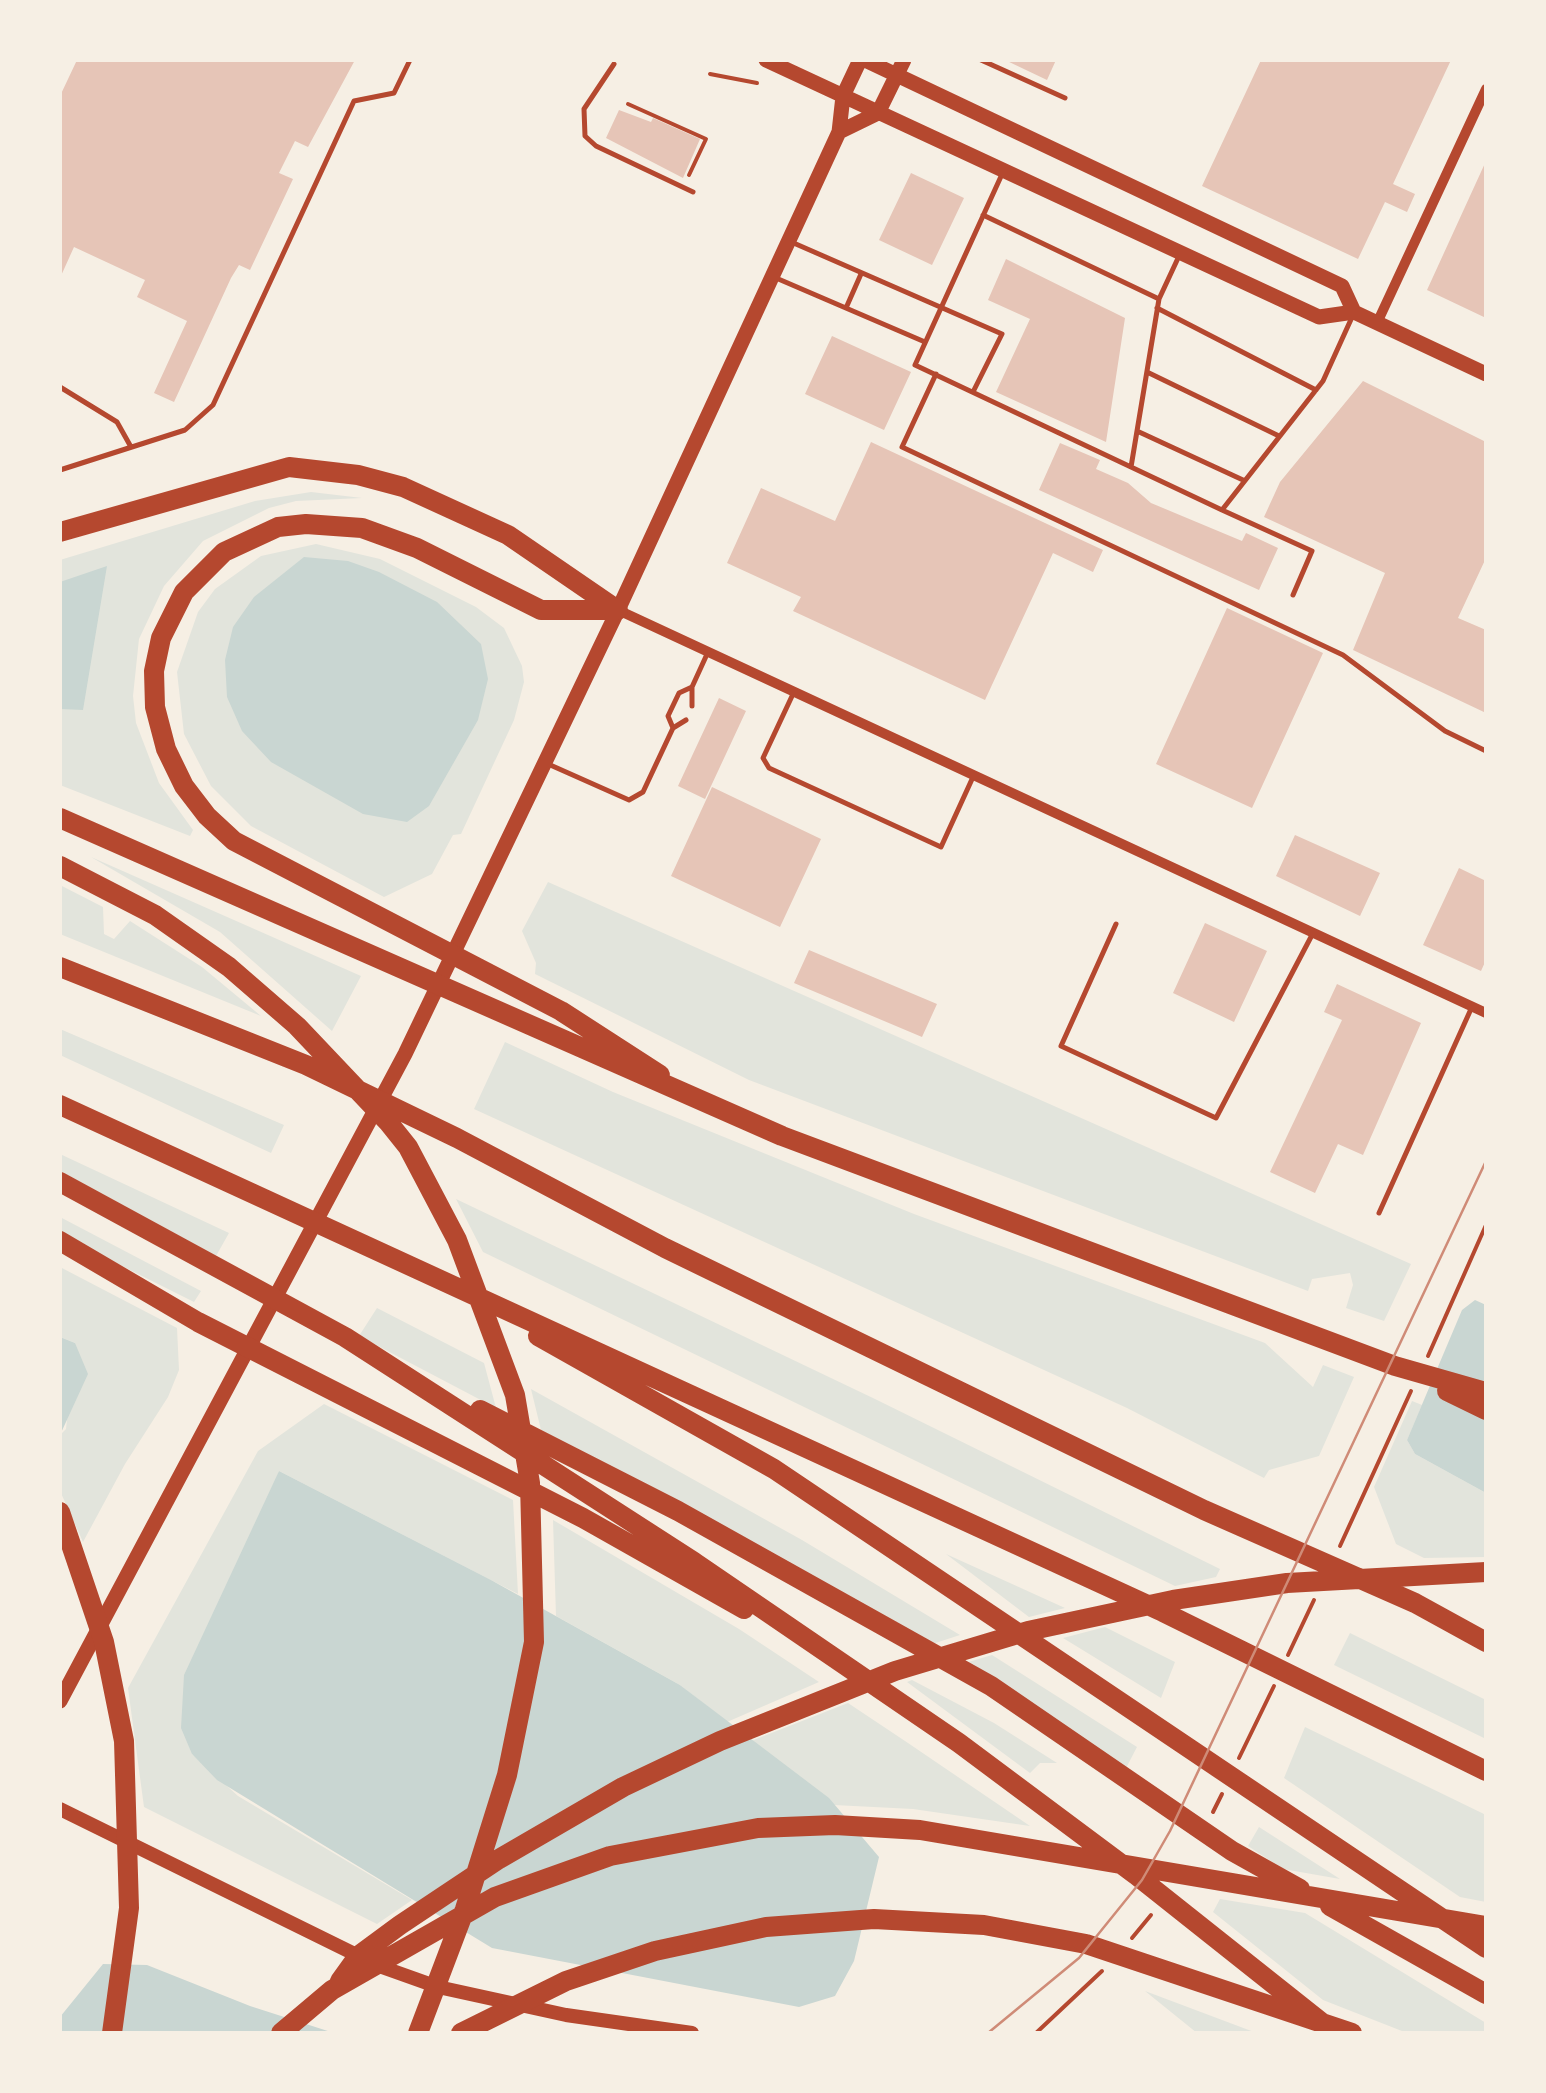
<!DOCTYPE html>
<style>
body{margin:0}
#map{position:relative;width:1546px;height:2093px;overflow:hidden;background:#f6efe4;font-family:Roboto,sans-serif}
canvas{display:block}
.frame{position:absolute;inset:0;border:62px solid #f6efe4;pointer-events:none}
</style>
<div id="map">
<canvas width="1546" height="2093"></canvas>
<div class="frame"></div>
</div>
<script>
const context = document.querySelector('canvas').getContext('2d');
context.lineJoin = 'round';
function fill(path, color) { context.fillStyle = color; context.fill(path, 'evenodd'); }
const toPath = rows => new Path2D(rows.map(r => 'M' + r).join(''));
function trace(path, color, width, dash) { context.strokeStyle = color; context.lineWidth = width; context.lineCap = dash ? 'butt' : 'round'; context.setLineDash(dash || []); context.stroke(path); }
const green = toPath([
 [311,492,362,498,296,501,269,508,203,541,164,586,139,639,133,696,136,723,159,783,193,830,190,836,60,785,60,560,255,501],
 [316,544,380,559,476,607,504,628,522,666,524,682,514,720,461,834,453,835,432,874,384,897,251,826,211,786,184,734,177,672,198,612,215,589,261,556],
 [91,857,361,976,332,1031,220,932],
 [548,882,1411,1264,1384,1321,1346,1308,1353,1285,1350,1273,1312,1279,1308,1291,749,1080,535,974,536,963,522,931],
 [60,885,103,907,104,934,114,939,130,921,202,967,261,1016,60,934],
 [60,1029,284,1125,271,1153,60,1055],
 [505,1042,613,1092,914,1214,1265,1343,1313,1387,1323,1365,1354,1377,1319,1456,1269,1470,1264,1478,1127,1408,474,1109],
 [60,1154,229,1233,216,1256,60,1171],
 [456,1199,875,1399,1220,1569,1216,1577,1175,1586,483,1252],
 [60,1217,201,1291,194,1302,60,1235],
 [60,1267,177,1328,179,1370,168,1397,125,1464,83,1542,60,1491,60,1435,66,1429,75,1343,60,1337],
 [377,1308,484,1363,496,1408,359,1336],
 [531,1389,802,1540,960,1635,923,1647,541,1430],
 [1412,1401,1422,1405,1407,1440,1415,1454,1486,1493,1486,1557,1424,1558,1396,1544,1374,1487],
 [324,1404,513,1500,518,1594,279,1471,192,1754,238,1796,412,1900,377,1924,144,1807,128,1688,258,1451],
 [553,1520,739,1629,819,1682,727,1722,680,1685,556,1616],
 [946,1554,1065,1608,1029,1617],
 [1105,1627,1175,1662,1161,1698,1063,1638],
 [1350,1633,1486,1700,1486,1739,1334,1665],
 [992,1655,1137,1747,1125,1770,955,1666],
 [912,1680,994,1723,1057,1763,1040,1763,1030,1773,907,1682],
 [848,1703,908,1743,1030,1826,913,1809,834,1805,751,1741],
 [1305,1727,1486,1815,1486,1902,1460,1897,1284,1778],
 [1259,1827,1340,1879,1283,1869,1248,1846],
 [1220,1899,1305,1913,1486,2023,1486,2033,1407,2033,1323,2000,1213,1912],
 [1145,1991,1246,2029,1257,2033,1197,2033]
]);
const water = toPath([
 [304,557,348,561,379,572,437,602,481,644,488,679,478,720,429,806,407,822,363,814,271,762,242,731,227,697,225,660,233,627,254,597],
 [107,566,83,710,60,709,60,582],
 [1475,1300,1486,1305,1486,1493,1415,1454,1407,1440,1462,1310],
 [60,1337,75,1343,88,1374,60,1435],
 [279,1471,491,1580,680,1685,829,1798,879,1857,854,1961,835,1996,799,2007,492,1948,217,1780,192,1754,181,1728,184,1675],
 [103,1964,147,1965,250,2006,334,2033,60,2033,60,2017]
]);
const building = toPath([
 [77,60,355,60,308,147,295,141,279,173,293,179,250,270,239,265,231,278,174,402,154,393,187,321,137,297,145,280,74,247,60,278,60,96],
 [1005,60,1056,60,1047,80],
 [1261,60,1451,60,1393,184,1415,194,1407,212,1385,202,1358,259,1202,186],
 [619,110,651,122,653,118,700,139,683,178,606,138],
 [1486,161,1486,318,1427,290],
 [911,173,964,198,932,265,879,240],
 [1006,259,1125,318,1106,442,996,392,1030,319,988,300],
 [832,336,911,372,884,430,805,394],
 [1363,381,1486,442,1486,558,1458,618,1486,630,1486,713,1353,650,1385,573,1264,517,1280,482],
 [871,442,1103,550,1093,572,1053,553,985,700,793,611,801,597,727,563,761,488,835,521],
 [1060,443,1100,460,1096,469,1128,483,1151,503,1242,541,1246,533,1278,548,1259,590,1039,490],
 [1227,608,1323,653,1252,808,1156,764],
 [719,698,746,711,705,799,678,786],
 [712,787,821,839,780,927,671,876],
 [1295,835,1380,873,1360,916,1276,876],
 [1459,868,1486,881,1486,960,1481,971,1423,945],
 [1205,923,1267,951,1234,1022,1173,993],
 [809,950,937,1004,922,1037,794,983],
 [1337,984,1421,1023,1363,1155,1338,1144,1315,1193,1270,1172,1342,1020,1324,1012]
]);
const path = toPath([
 [710,74,757,83],
 [628,104,706,139,689,175],
 [1428,1356,1486,1225],
 [1340,1546,1411,1391],
 [1288,1655,1314,1600],
 [1239,1758,1274,1686],
 [1213,1812,1222,1794],
 [1132,1938,1151,1915],
 [1036,2033,1102,1971]
]);
const service = toPath([
 [981,60,1065,98],
 [614,64,584,109,585,136,596,146,693,192],
 [1003,172,915,365,1131,467],
 [983,215,1159,299],
 [789,241,1002,334,973,392],
 [1179,256,1159,299,1131,467,1222,510,1323,381,1353,315],
 [776,278,925,342],
 [846,308,861,274],
 [1157,308,1316,390],
 [1147,372,1279,436],
 [936,374,902,447,1343,655,1445,731,1486,751],
 [60,387,117,422,131,447],
 [1137,431,1243,480],
 [60,470,185,430,213,405,354,101,394,93,410,60],
 [1222,510,1312,551,1293,595],
 [692,687,692,706],
 [793,694,763,758,769,768,941,847,973,777],
 [673,728,668,716,679,693,692,687,708,652],
 [548,764,629,800,643,792,673,728,686,720],
 [1116,924,1061,1046,1216,1118,1312,935],
 [1379,1213,1471,1009]
]);
const minor = toPath([
 [1377,323,1486,89],
 [618,610,1486,1013]
]);
const tertiary = toPath([
 [60,1809,379,1966,438,1987,566,2015,692,2033]
]);
const secondary = toPath([
 [766,60,1319,317,1354,312,1486,374],
 [865,60,1342,286,1354,312],
 [839,132,878,113,904,60],
 [60,1701,405,1054,618,610,839,132,843,96,860,60]
]);
const motorway = toPath([
 [60,532,289,467,358,475,403,487,508,535,616,609],
 [618,610,541,610,417,548,362,528,306,524,278,527,224,552,184,592,161,638,154,671,155,707,166,749,184,786,207,816,234,841,561,1011,660,1075],
 [60,818,782,1136,1395,1366,1486,1392],
 [60,866,155,915,229,967,297,1026,388,1122,408,1147,457,1240,515,1395,530,1483,534,1642,507,1775,465,1909,418,2033],
 [60,967,306,1065,457,1138,665,1248,1204,1510,1415,1603,1486,1642],
 [60,1105,1163,1612,1486,1771],
 [60,1182,345,1337,694,1562,959,1743,1136,1875,1335,2033],
 [60,1241,198,1322,583,1518,744,1609],
 [538,1336,774,1469,1486,1948],
 [1447,1391,1486,1410],
 [480,1410,678,1511,991,1686,1232,1851,1300,1889],
 [60,1512,104,1642,124,1741,129,1908,112,2033],
 [1330,1906,1486,1994],
 [340,1981,358,1956,400,1925,499,1859,623,1787,720,1741,895,1671,1028,1631,1173,1600,1287,1583,1486,1572],
 [281,2033,332,1990,495,1897,610,1856,758,1828,835,1825,920,1830,1486,1926],
 [461,2033,566,1981,655,1951,766,1927,874,1919,984,1925,1086,1944,1352,2033]
]);
const tram = toPath([
 [988,2033,1079,1958,1142,1880,1170,1831,1486,1161]
]);
fill(green, '#e2e4dc');
fill(water, '#c9d6d2');
fill(building, '#e6c5b7');
trace(path, '#b5482f', 4);
trace(service, '#b5482f', 5);
trace(minor, '#b5482f', 10);
trace(tertiary, '#b5482f', 14);
trace(secondary, '#b5482f', 15);
trace(motorway, '#b5482f', 20);
trace(tram, '#cf8b77', 2.5);
</script>
